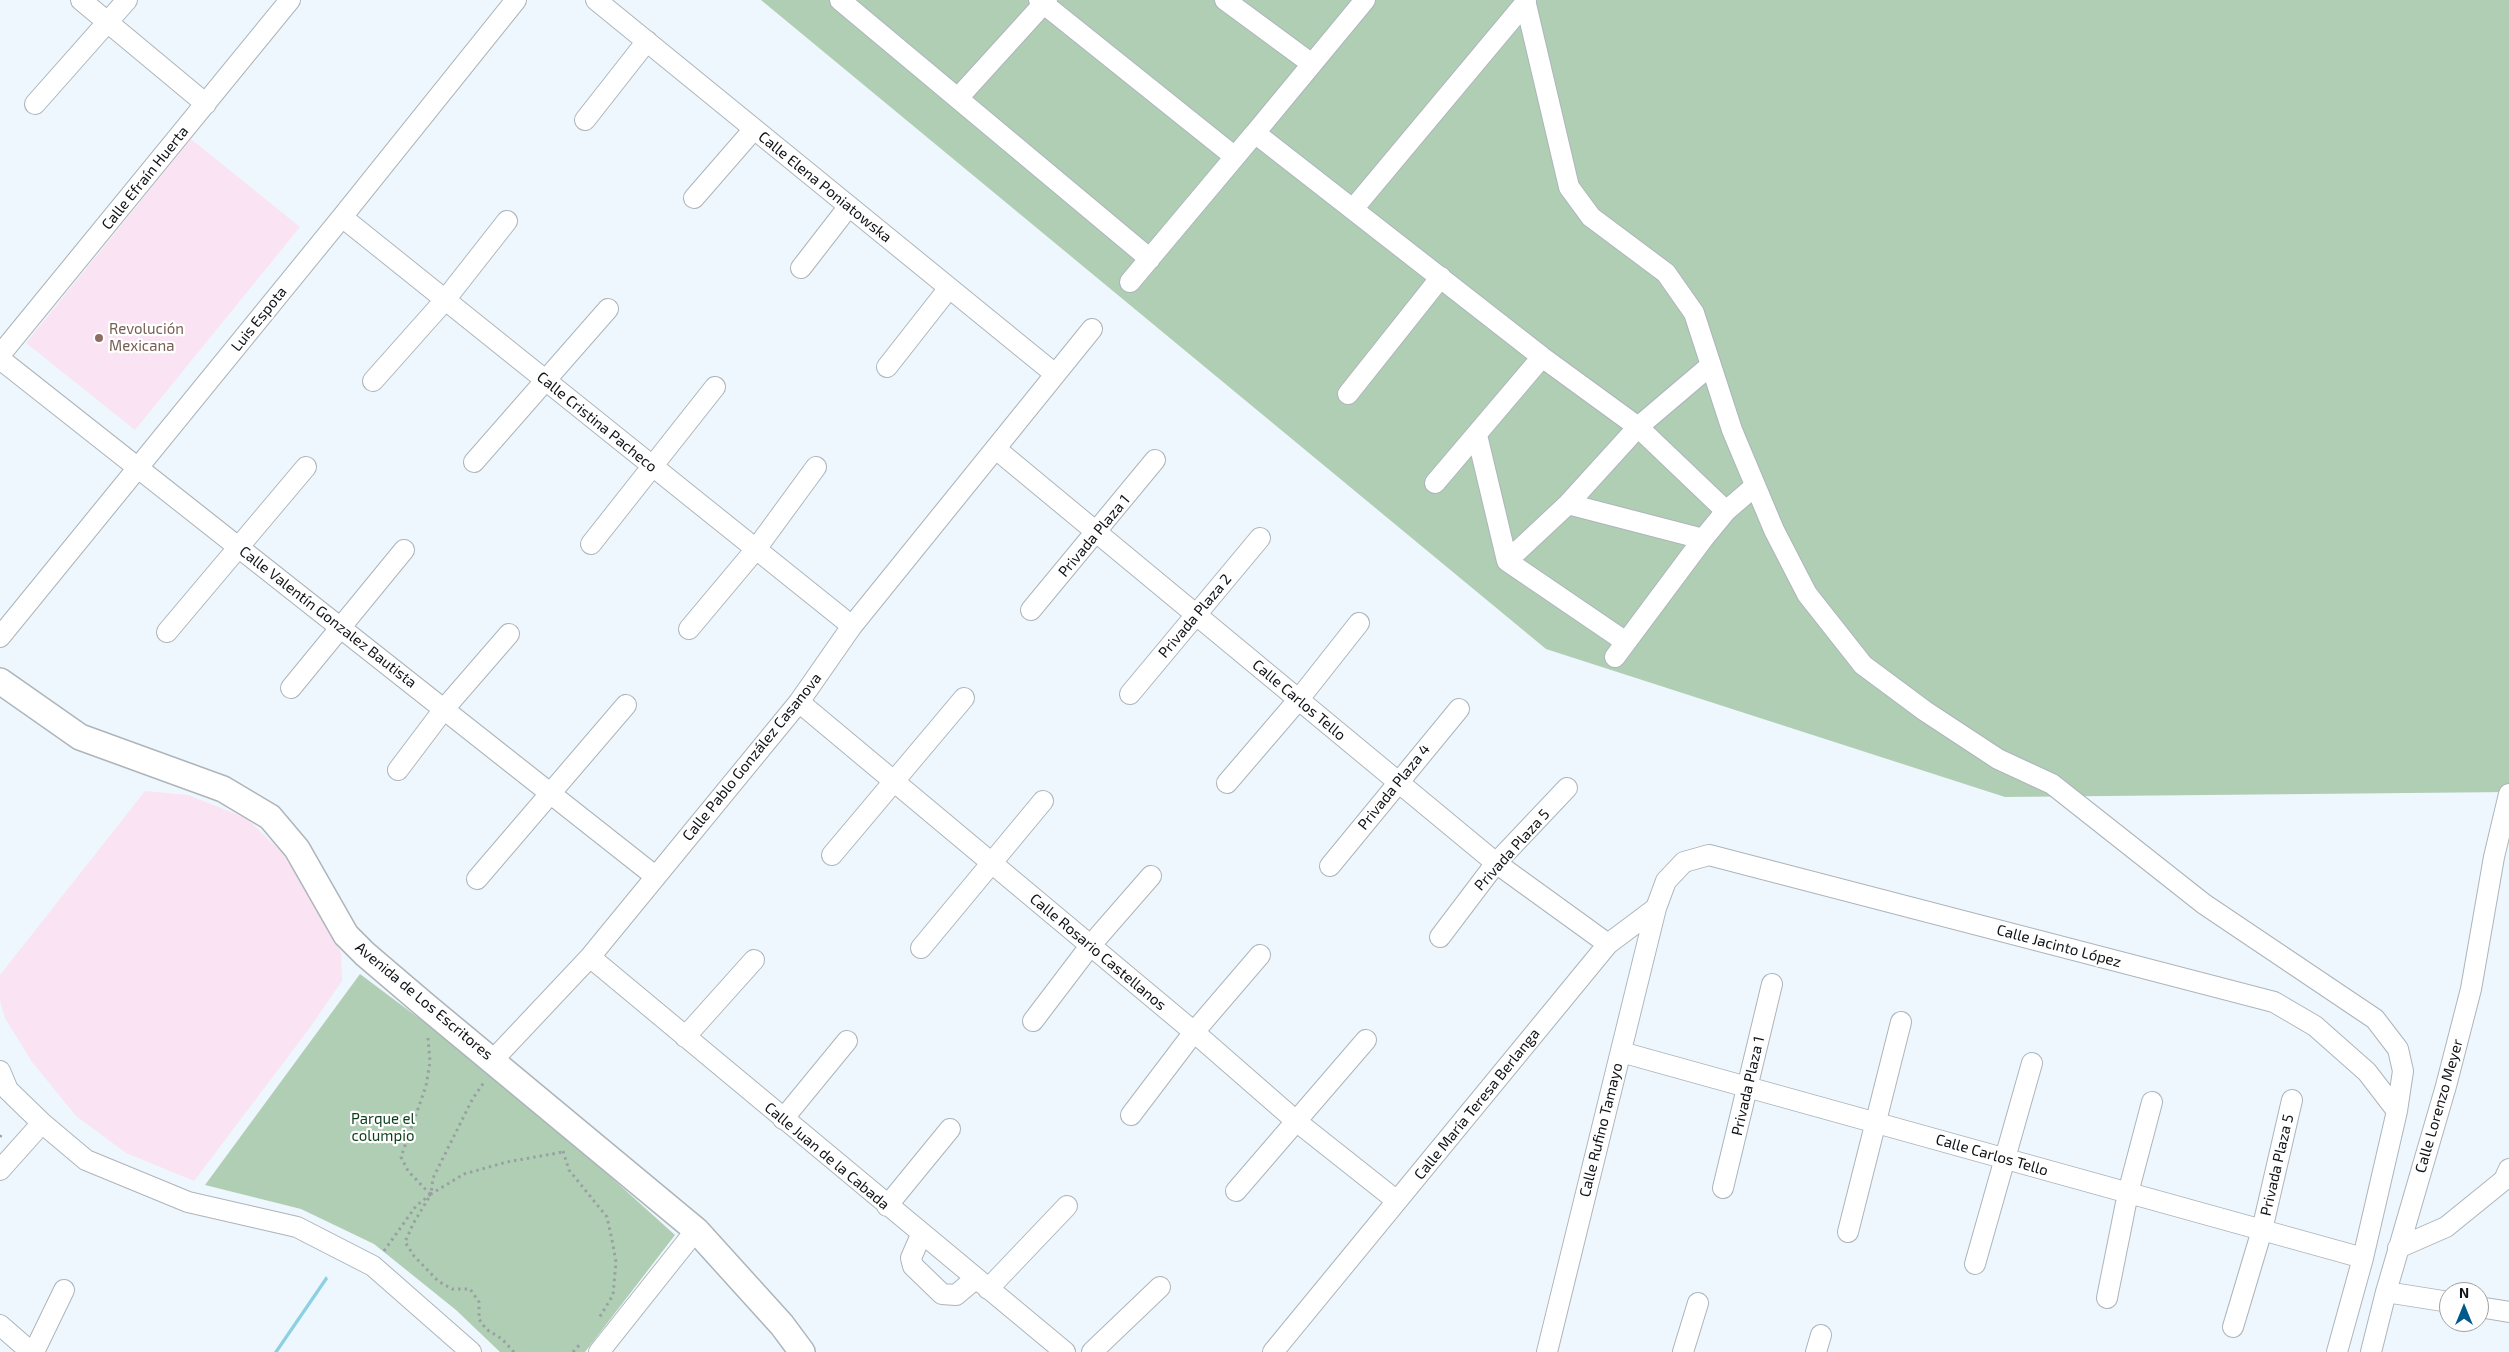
<!DOCTYPE html>
<meta charset="utf-8">
<style>
body{margin:0}
#map{position:relative;width:2509px;height:1352px;overflow:hidden;background:#eef7fd;font-family:"Exo 2",sans-serif}
canvas{display:block}
.north{position:absolute;left:2439px;top:1282px;width:50px;height:50px;box-sizing:border-box;background:#fff;border:1px solid #9fa0a1;border-radius:50%;rotate:0deg;font-size:14px;font-weight:700;line-height:20px;text-align:center;color:#101215}
.north::after{content:'';display:block;margin:auto;width:18px;height:22px;background:#005b8c;clip-path:polygon(50% 0,100% 100%,50% 72%,0 100%)}
</style>
<div id="map">
<canvas width="2509" height="1352"></canvas>
<div class="north">N</div>
</div>
<script>
const context = document.querySelector('canvas').getContext('2d');
context.lineJoin = 'round';
function fill(path, color) { context.fillStyle = color; context.fill(path, 'evenodd'); }
const toPath = rows => new Path2D(rows.map(r => 'M' + r).join(''));
function trace(path, color, width, dash) { context.strokeStyle = color; context.lineWidth = width; context.lineCap = dash ? 'butt' : 'round'; context.setLineDash(dash || []); context.stroke(path); }
function drawText(font, color, halo, rows, align = 'center') {
  context.font = font + ' "Exo 2",sans-serif'; context.lineWidth = 4.5; context.setLineDash([]); context.textBaseline = 'middle'; context.strokeStyle = halo; context.fillStyle = color; for (const [text, x, y, turn = 0] of rows) {
    context.save(); context.translate(x, y); context.rotate((+turn || 0) * Math.PI / 180); context.textAlign = isNaN(turn) ? turn : align; if (halo) context.strokeText(text, 0, 0); context.fillText(text, 0, 0); context.restore();
  }
}
const education = toPath([
 [191,139,300,227,135,430,26,343],
 [145,791,188,795,246,818,281,851,307,891,341,953,342,981,309,1029,194,1181,126,1153,76,1116,32,1062,5,1018,0,1001,0,975]
]);
const green = toPath([
 [761,0,2509,0,2509,792,2005,797,1546,649],
 [360,974,512,1088,675,1235,585,1352,500,1352,456,1310,374,1244,301,1209,205,1185]
]);
const water = toPath([
 [326,1276,328,1279,278,1352,274,1352]
]);
const path = toPath([
 [428,1038,430,1062,426,1086,401,1157,408,1171,430,1194],
 [0,1137,1,1135],
 [563,1151,569,1170,607,1217,612,1240,616,1262,613,1295,599,1318],
 [384,1251,416,1206,431,1194,433,1178,473,1098,485,1081],
 [514,1352,502,1339,486,1329,479,1319,479,1302,470,1289,452,1289,438,1281,414,1256,405,1242,413,1224,431,1194,464,1174,507,1162,563,1152],
 [573,1352,581,1343]
]);
const minor = toPath([
 [81,0,206,104],
 [596,0,1055,374],
 [840,0,1150,259],
 [1039,0,1235,157],
 [1225,0,1312,64],
 [1365,0,1255,133,1542,357,1638,427,1726,511,1755,486],
 [1525,0,1569,187,1591,217,1666,273,1694,313,1732,430,1774,530,1807,594,1863,665,1925,711,1998,759,2052,784,2204,904,2375,1019,2398,1049,2403,1071,2397,1111,2363,1258,2337,1352],
 [958,98,1047,0],
 [35,104,127,0],
 [585,120,647,41],
 [694,198,754,129],
 [1353,209,1526,2],
 [342,217,852,626],
 [801,268,849,206],
 [1130,282,1255,133],
 [0,355,290,0],
 [0,359,655,876],
 [887,367,949,288],
 [373,381,445,300,507,221],
 [1348,394,1441,277],
 [1477,435,1507,561,1568,504,1638,427,1711,365],
 [996,449,1496,863,1608,944],
 [474,462,608,309],
 [1435,483,1542,357],
 [1568,504,1703,539,1615,657],
 [1703,539,1726,511],
 [591,544,715,387],
 [1507,561,1626,642],
 [1031,610,1155,460],
 [689,629,756,549,816,467],
 [167,632,306,467],
 [0,637,342,217,516,0],
 [291,688,404,550],
 [1130,694,1260,538],
 [799,702,1194,1032,1296,1121,1397,1201],
 [398,770,444,709,509,634],
 [1227,783,1299,699,1359,623],
 [832,855,964,698],
 [1330,866,1459,709],
 [477,879,626,705],
 [1440,937,1496,863,1567,788],
 [921,948,1043,801],
 [590,957,1065,1352],
 [1033,1021,1090,946,1151,876],
 [685,1037,754,960],
 [1621,1052,2363,1258],
 [493,1060,590,957,799,702,852,626,1092,329],
 [0,1071,8,1090,42,1123,86,1160,188,1202,297,1227,373,1266,471,1352],
 [1131,1115,1194,1032,1260,955],
 [783,1119,847,1041],
 [0,1170,42,1123],
 [1723,1188,1772,984],
 [1236,1191,1366,1040],
 [887,1206,950,1129],
 [1848,1232,1901,1022],
 [921,1235,911,1258,913,1266,942,1294,956,1295,975,1279],
 [2398,1248,2446,1227,2504,1180,2509,1169],
 [1975,1264,2032,1063],
 [988,1289,1067,1206],
 [2386,1292,2449,1302],
 [2107,1298,2128,1193,2152,1102],
 [2479,1307,2509,1312],
 [0,1325,31,1352],
 [2233,1327,2262,1230,2292,1100],
 [34,1352,64,1290],
 [599,1352,696,1230],
 [1092,1352,1160,1287],
 [1273,1352,1608,944,1656,908,1666,881,1684,862,1709,855,2274,1002,2315,1026,2367,1072,2397,1111],
 [1547,1352,1656,908],
 [1683,1352,1698,1303],
 [1816,1352,1821,1335],
 [2371,1352,2386,1292,2446,1086,2471,989,2494,857,2509,794]
]);
const major = toPath([
 [0,681,80,737,223,789,270,817,297,849,346,935,365,954,426,1006,696,1230,782,1325,802,1352]
]);
const markers = [
 [99,338,5,"#8d6e63"]
];
const streetNames = [
 ["Calle Efraín Huerta",145,178,-51],
 ["Calle Elena Poniatowska",825,187,39],
 ["Luis Espota",259,319,-51],
 ["Calle Cristina Pacheco",597,422,39],
 ["Privada Plaza 1",1094,536,-50],
 ["Privada Plaza 2",1195,616,-50],
 ["Calle Valentín Gonzalez Bautista",328,617,38],
 ["Calle Carlos Tello",1299,700,40],
 ["Calle Pablo González Casanova",752,757,-51],
 ["Privada Plaza 4",1394,787,-51],
 ["Privada Plaza 5",1512,850,-48],
 ["Calle Jacinto López",2059,946,15],
 ["Calle Rosario Castellanos",1098,952,40],
 ["Avenida de Los Escritores",424,1001,40],
 ["Privada Plaza 1",1748,1086,-77],
 ["Calle María Teresa Berlanga",1477,1104,-51],
 ["Calle Lorenzo Meyer",2439,1106,-74],
 ["Calle Rufino Tamayo",1601,1130,-76],
 ["Calle Carlos Tello",1992,1155,16],
 ["Calle Juan de la Cabada",827,1156,40],
 ["Privada Plaza 5",2277,1165,-77]
];
const educationNames = [
 ["Revolución",109,329],
 ["Mexicana",109,346]
];
const parkNames = [
 ["Parque el",383,1119],
 ["columpio",383,1136]
];
fill(education, '#fae4f3');
fill(green, '#b0ceb4');
fill(water, '#8cd0e4');
trace(minor, '#adb5bb', 22);
trace(major, '#adb5bb', 28);
trace(path, '#99a0a4', 3, [2.5, 4]);
trace(minor, '#fff', 20);
trace(major, '#fff', 25);
for (const [x, y, r, color] of markers) { const dot = new Path2D(); dot.arc(x, y, r, 0, 2 * Math.PI); context.fillStyle = color; context.fill(dot); trace(dot, '#fff', 2); }
drawText('15px', '#101215', '#fff', streetNames);
drawText('15px', '#785e54', '#fff', educationNames, 'left');
drawText('15px', '#093e19', '#fff', parkNames);
</script>
